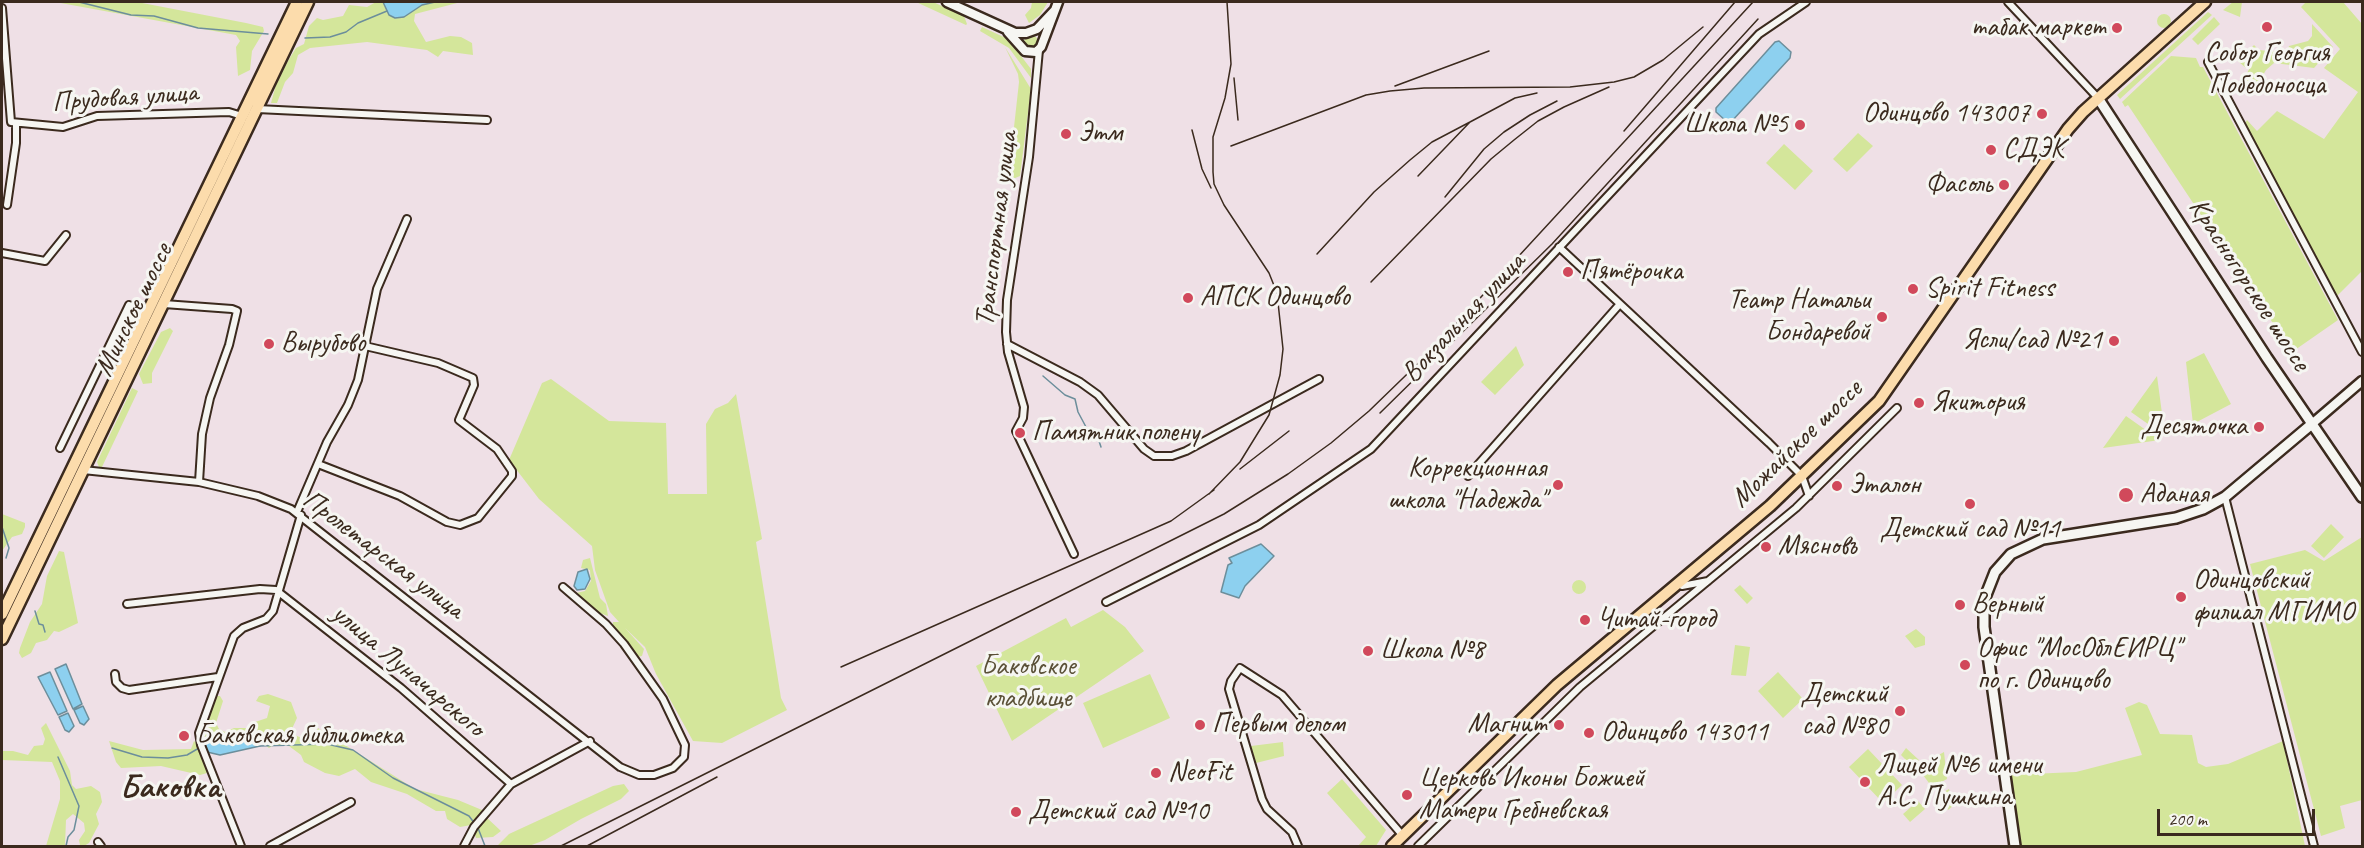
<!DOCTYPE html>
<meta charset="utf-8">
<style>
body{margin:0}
#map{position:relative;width:2364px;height:848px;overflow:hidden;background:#efe0e6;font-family:Caveat,sans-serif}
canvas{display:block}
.frame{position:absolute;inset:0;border:3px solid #3b2a1e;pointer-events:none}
.scale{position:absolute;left:2157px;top:809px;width:158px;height:27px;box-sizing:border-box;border:3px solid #3b2a1e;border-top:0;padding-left:8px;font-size:18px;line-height:21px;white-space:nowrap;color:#3b2a1e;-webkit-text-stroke:4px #f6f6f2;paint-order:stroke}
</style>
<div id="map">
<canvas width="2364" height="848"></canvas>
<div class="frame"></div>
<div class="scale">200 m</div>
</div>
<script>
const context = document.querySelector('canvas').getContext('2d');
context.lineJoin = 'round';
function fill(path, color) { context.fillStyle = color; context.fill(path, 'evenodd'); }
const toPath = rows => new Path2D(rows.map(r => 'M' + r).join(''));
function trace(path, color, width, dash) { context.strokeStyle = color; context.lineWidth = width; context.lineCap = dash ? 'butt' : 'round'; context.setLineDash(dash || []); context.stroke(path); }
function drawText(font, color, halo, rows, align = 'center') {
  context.font = font + ' Caveat,sans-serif'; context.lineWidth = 6; context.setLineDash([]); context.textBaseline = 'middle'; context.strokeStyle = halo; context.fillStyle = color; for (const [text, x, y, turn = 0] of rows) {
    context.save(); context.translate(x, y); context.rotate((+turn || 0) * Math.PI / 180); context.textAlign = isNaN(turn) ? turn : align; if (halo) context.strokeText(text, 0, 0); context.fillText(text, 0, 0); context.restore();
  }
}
const green = toPath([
 [55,2,137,2,246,23,263,27,264,31,252,51,250,70,238,76,236,47,240,41,236,35],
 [376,2,383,2,389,15,404,17,422,5,435,2,461,2,415,14,414,21,426,42,450,36,461,37,472,43,473,55,443,51,438,57,427,50,367,42,310,48,298,55,293,73,285,82,277,103,271,103,276,85,288,61,296,48,304,44,309,26,317,18,323,20,343,16,349,5,367,7],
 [916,2,933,2,964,16,967,24,966,25],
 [1032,2,1048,2,1040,15,1029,23,1025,15,1031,8],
 [2233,2,2242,2,2240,17,2223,10],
 [2306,2,2343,2,2362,24,2362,271,2337,296,2245,123,2247,120,2257,131,2277,111,2324,139,2358,92,2324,68,2340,49,2301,7],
 [2208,12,2212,15,2120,99,2117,95],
 '2157 21a7 7 0 1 1 14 0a7 7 0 1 1-14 0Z',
 [2214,17,2220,24,2198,45,2192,39],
 [2312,24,2333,47,2314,68,2274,63,2266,70,2256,87,2244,79,2259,50,2287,53,2289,46,2308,41,2312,36],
 [982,27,1008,39,1031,69,1031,78,1009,48,980,31],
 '1024 42a7 7 0 1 1 14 0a7 7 0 1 1-14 0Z',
 [2254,45,2257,48,2246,68,2232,56,2234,54,2241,59],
 [1005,47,1031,89,1020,176,1008,181,1019,82,1018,74],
 [2171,56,2196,58,2200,67,2203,67,2338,320,2292,352,2128,105,2125,107,2122,102],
 [1858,133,1873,146,1847,172,1833,159],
 [1784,144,1813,171,1795,190,1766,163],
 [170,328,173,331,152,373,152,383,143,384,139,374,161,332],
 [1516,346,1524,365,1495,395,1481,382],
 [2204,353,2231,404,2193,424,2186,362],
 [2157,376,2165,436,2131,412],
 [551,379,609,421,666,423,668,494,707,494,706,424,715,409,728,403,736,394,762,539,756,542,781,698,787,710,722,743,693,741,656,674,645,647,625,628,644,649,642,656,637,657,613,627,613,622,619,622,610,612,595,570,592,546,539,499,509,460,542,383],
 [132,388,138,391,102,467,99,467,97,462],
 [2126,416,2160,440,2103,448],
 [2,514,25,523,25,527,22,534,12,537,2,551],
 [2331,524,2344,537,2324,558,2311,546],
 [2362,537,2362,800,2340,806,2345,828,2321,836,2250,564,2305,550,2324,561],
 [59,551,64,552,78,623,59,632,54,631,47,640,36,643,31,653,22,658,19,653,20,648,30,622,42,604,47,576],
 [590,558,600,598,606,604,608,616,597,612,576,593,585,591,591,581,590,570,581,568,583,560],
 '1572 587a7 7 0 1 1 14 0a7 7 0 1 1-14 0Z',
 [1740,585,1753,598,1747,604,1734,590],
 [1103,610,1125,627,1144,651,1012,741,976,666,1066,618,1071,627],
 [1916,629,1925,637,1925,645,1915,648,1905,636],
 [1735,645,1750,647,1746,676,1731,675],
 [1778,672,1803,699,1783,718,1758,691],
 [1150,674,1170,718,1103,748,1083,703],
 [268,694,291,702,297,718,290,733,311,742,318,728,415,789,458,800,482,810,481,813,471,825,460,827,447,819,445,811,436,811,407,794,371,782,355,769,339,776,325,773,304,762,301,755,289,746,274,745,269,748,260,741,239,735,203,738,201,736,215,696,220,696,223,701,216,723,219,729,225,732,234,728,250,728,255,722,267,718,270,706,256,701,259,696],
 [2139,702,2147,705,2160,734,2192,735,2198,763,2206,767,2228,764,2283,741,2305,846,2020,846,2008,775,2076,772,2142,755,2125,708],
 [46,723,70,771,72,785,76,789,91,786,100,792,102,802,96,814,99,824,89,843,84,846,80,845,79,840,85,831,84,823,73,814,66,820,65,846,46,846,60,799,60,781,52,762,2,760,2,748,3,751,13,751,28,755,34,746,43,745,45,739,41,728],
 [109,741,143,750,191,749,194,741,199,745,207,773,200,775,161,766,121,768,116,762],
 [1283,742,1284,756,1256,763,1251,746],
 [1906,748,1919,760,1912,766,1901,755],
 [1868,749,1902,785,1883,803,1849,767],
 [1944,752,1947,779,1932,787,1917,767],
 [1342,779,1386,830,1376,846,1358,846,1366,837,1327,793],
 [624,784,629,791,621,799,581,819,545,840,529,846,497,846,509,834,613,786],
 [1949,789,1953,806,1948,810,1936,796],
 [1918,801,1925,809,1910,822,1903,814],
 [485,816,501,831,493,837,476,838,474,832]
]);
const water = toPath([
 [383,2,435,2,422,5,404,17,395,18,389,15,383,2],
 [1779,41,1791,52,1790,58,1731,122,1726,121,1716,112,1716,108,1775,42,1779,41],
 [1261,544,1274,556,1245,586,1239,598,1221,592,1228,565,1232,563,1229,558,1261,544],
 [587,569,590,579,585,589,577,590,574,586,578,572,587,569],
 [66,664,82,704,73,709,55,669,66,664],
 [50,672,67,711,58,715,38,677,50,672],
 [83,706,89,719,84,725,80,723,74,710,83,706],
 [68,713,74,726,69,732,65,730,59,717,68,713],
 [222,737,241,737,260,746,220,755,207,752,203,741,222,737]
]);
const stream = toPath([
 [79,2,131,15,154,16,198,28,268,34],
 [305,38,330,37,346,32,358,23,387,11],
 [1043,376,1065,395,1075,399,1078,412,1086,427,1097,435,1101,447],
 [2,527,9,548,6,558],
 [35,611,39,624,43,625,45,632],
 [260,746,327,744,353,750,393,778,469,816,475,824],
 [112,748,142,757,168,758,187,755,199,748],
 [58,757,79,806,74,830,68,837,66,846],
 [478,828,485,846]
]);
const minor = toPath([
 [2008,2,2098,98],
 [2,8,11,122,63,127,97,116,229,112,242,116],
 [1039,50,1029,157,1007,300,1006,332,1008,352,1024,407,1023,418,1016,431,1074,554],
 [2208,62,2362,352],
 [257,109,487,120],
 [7,205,16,143,16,123],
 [1559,247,1769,443,1802,476,1809,496],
 [2,253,45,261,66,235],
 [164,304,232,309,237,311,229,345,210,398,202,434,199,482],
 [1007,344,1080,382,1098,395,1144,449,1154,456,1172,456,1186,451,1319,379],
 [60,448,129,305,146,314],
 [318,464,400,496,447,522,460,525,478,518,512,476,512,471,497,449,459,420,474,385,473,378,438,363,365,346],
 [83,470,199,482,258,496,291,509,620,767,639,775,654,775,673,768,684,757,685,745,663,699,624,644,606,624,563,587],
 [1468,476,1619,305],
 [2225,497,2314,846],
 [297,512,327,442,348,405,358,380,377,289,407,219],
 [1682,586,1708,581],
 [1106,602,1259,525,1371,449,1759,34,1806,2],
 [127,604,260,589,276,590,401,688,511,784],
 [115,674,116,682,122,688,129,690,218,677],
 [98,842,101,846],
 [241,846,201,745,199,733,234,636,243,628,266,619,273,611,301,515],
 [270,846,351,802],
 [464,846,474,827,511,784,590,741],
 [1298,846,1292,832,1267,809,1262,799,1229,689,1231,681,1240,668,1282,695,1403,836],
 [1418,846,1580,687,1796,508,1897,408]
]);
const tertiary = toPath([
 [947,2,1015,33,1026,33,1037,29,1054,11],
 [1008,32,1025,51,1036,52,1041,47,1058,2],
 [2313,423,2362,381]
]);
const secondary = toPath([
 [2098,98,2267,358,2362,497],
 [2015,846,1984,627,1984,600,1995,572,2011,554,2043,539,2176,518,2203,509,2225,497,2313,423]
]);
const primary = toPath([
 [1392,846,1557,685,1770,506,1879,401,2068,129,2083,112,2205,2]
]);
const trunk = toPath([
 [2,614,297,2],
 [2,639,308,2]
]);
const rail = toPath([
 [1234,78,1238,120],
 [1395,86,1489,51],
 [1192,130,1202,169,1211,188],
 [1624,131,1735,2],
 [1231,146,1366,95,1390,91,1424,88,1570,87,1614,82,1634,77,1663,60,1703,27],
 [1418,176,1470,122,1515,98,1537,93],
 [1445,197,1484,149,1504,132,1530,115,1557,101],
 [1317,254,1374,192,1410,160,1432,142,1470,122],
 [1371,282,1491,159,1514,140,1538,121,1564,107,1609,87],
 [1380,413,1552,244,1758,19],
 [1240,469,1289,431],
 [1209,494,1240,462,1269,415,1280,375,1283,349,1277,293,1269,273,1224,205,1214,184,1213,172,1213,137,1225,98,1231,64,1227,2],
 [841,667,1171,521,1214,490],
 [561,846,1224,514,1288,474,1331,443,1369,411,1434,348,1753,2],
 [587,846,717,777]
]);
const markers = [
 [2267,27,6,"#d1495b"],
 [2117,28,6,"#d1495b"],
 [2042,114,6,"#d1495b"],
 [1800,125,6,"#d1495b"],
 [1066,134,6,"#d1495b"],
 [1991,150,6,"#d1495b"],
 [2004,185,6,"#d1495b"],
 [1568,272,6,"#d1495b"],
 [1913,289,6,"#d1495b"],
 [1188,298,6,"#d1495b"],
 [1882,317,6,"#d1495b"],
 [2114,341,6,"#d1495b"],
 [269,344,6,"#d1495b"],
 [1919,403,6,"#d1495b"],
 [2259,427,6,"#d1495b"],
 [1020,433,6,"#d1495b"],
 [1558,485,6,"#d1495b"],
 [1837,486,6,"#d1495b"],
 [2126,495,8,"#d1495b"],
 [1970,504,6,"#d1495b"],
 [1766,547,6,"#d1495b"],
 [2181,597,6,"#d1495b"],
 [1960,605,6,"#d1495b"],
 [1585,620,6,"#d1495b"],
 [1368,651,6,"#d1495b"],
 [1965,665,6,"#d1495b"],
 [1900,711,6,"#d1495b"],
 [1200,725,6,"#d1495b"],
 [1559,725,6,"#d1495b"],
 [1589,733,6,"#d1495b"],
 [184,736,6,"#d1495b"],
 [1156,773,6,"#d1495b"],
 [1865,782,6,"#d1495b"],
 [1407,795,6,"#d1495b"],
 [1016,812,6,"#d1495b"]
];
const poiNames = [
 ["табак маркет",2105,28,"right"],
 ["Собор Георгия",2267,54,"center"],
 ["Победоносца",2267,86,"center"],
 ["Одинцово 143007",2030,114,"right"],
 ["Школа №5",1788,125,"right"],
 ["Этм",1078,134],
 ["СДЭК",2003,150],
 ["Фасоль",1992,185,"right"],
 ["Пятёрочка",1580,272],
 ["Spirit Fitness",1925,289],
 ["АПСК Одинцово",1200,298],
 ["Театр Натальи",1870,301,"right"],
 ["Бондаревой",1870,333,"right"],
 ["Ясли/сад №21",2102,341,"right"],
 ["Вырубово",281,344],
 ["Якитория",1931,403],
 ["Десяточка",2247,427,"right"],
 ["Памятник полену",1032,433],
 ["Коррекционная",1546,469,"right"],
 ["школа \"Надежда\"",1546,501,"right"],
 ["Эталон",1849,486],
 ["Аданая",2140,495],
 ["Детский сад №11",1970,530,"center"],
 ["Мясновъ",1778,547],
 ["Одинцовский",2193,581],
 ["филиал МГИМО",2193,613],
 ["Верный",1972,605],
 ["Читай-город",1597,620],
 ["Офис \"МосОблЕИРЦ\"",1977,649],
 ["по г. Одинцово",1977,681],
 ["Школа №8",1380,651],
 ["Детский",1888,695,"right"],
 ["сад №80",1888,727,"right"],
 ["Первым делом",1212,725],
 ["Магнит",1547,725,"right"],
 ["Одинцово 143011",1601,733],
 ["Баковская библиотека",196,736],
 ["Лицей №6 имени",1877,766],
 ["А.С. Пушкина",1877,798],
 ["NeoFit",1168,773],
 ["Церковь Иконы Божией",1419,779],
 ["Матери Гребневская",1419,811],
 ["Детский сад №10",1028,812]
];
const streetNames = [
 ["Прудовая улица",125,98,-4],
 ["Транспортная улица",997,229,-83],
 ["Красногорское шоссе",2249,285,57],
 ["Минское шоссе",134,310,-64],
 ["Вокзальная улица",1464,318,-47],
 ["Можайское шоссе",1797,444,-44],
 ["Пролетарская улица",383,555,37],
 ["улица Луначарского",408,671,40]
];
const parkNames = [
 ["Баковское",1028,667],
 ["кладбище",1028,699]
];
const districtNames = [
 ["Баковка",170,788]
];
fill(green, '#d4e69b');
fill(water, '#8dd0ef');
trace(water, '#6c8e9b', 1.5);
trace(stream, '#6c8e9b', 1.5);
trace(minor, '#3b2a1e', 10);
trace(tertiary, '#3b2a1e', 13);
trace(secondary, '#3b2a1e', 14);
trace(primary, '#3b2a1e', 15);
trace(trunk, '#3b2a1e', 15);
trace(minor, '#f6f6f2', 6);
trace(tertiary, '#f6f6f2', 8);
trace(secondary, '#f6f6f2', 9);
trace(primary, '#fcdcac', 10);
trace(trunk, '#fcdcac', 10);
trace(rail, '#3b2a1e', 1.5);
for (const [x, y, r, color] of markers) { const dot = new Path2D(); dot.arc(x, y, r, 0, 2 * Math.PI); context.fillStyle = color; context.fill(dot); trace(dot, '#f6f6f2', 2); }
drawText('28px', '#3b2a1e', '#f6f6f2', poiNames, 'left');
drawText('28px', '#3b2a1e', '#f6f6f2', streetNames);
drawText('28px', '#5a5037', '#f6f6f2', parkNames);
drawText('bold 34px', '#3b2a1e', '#f6f6f2', districtNames);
</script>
